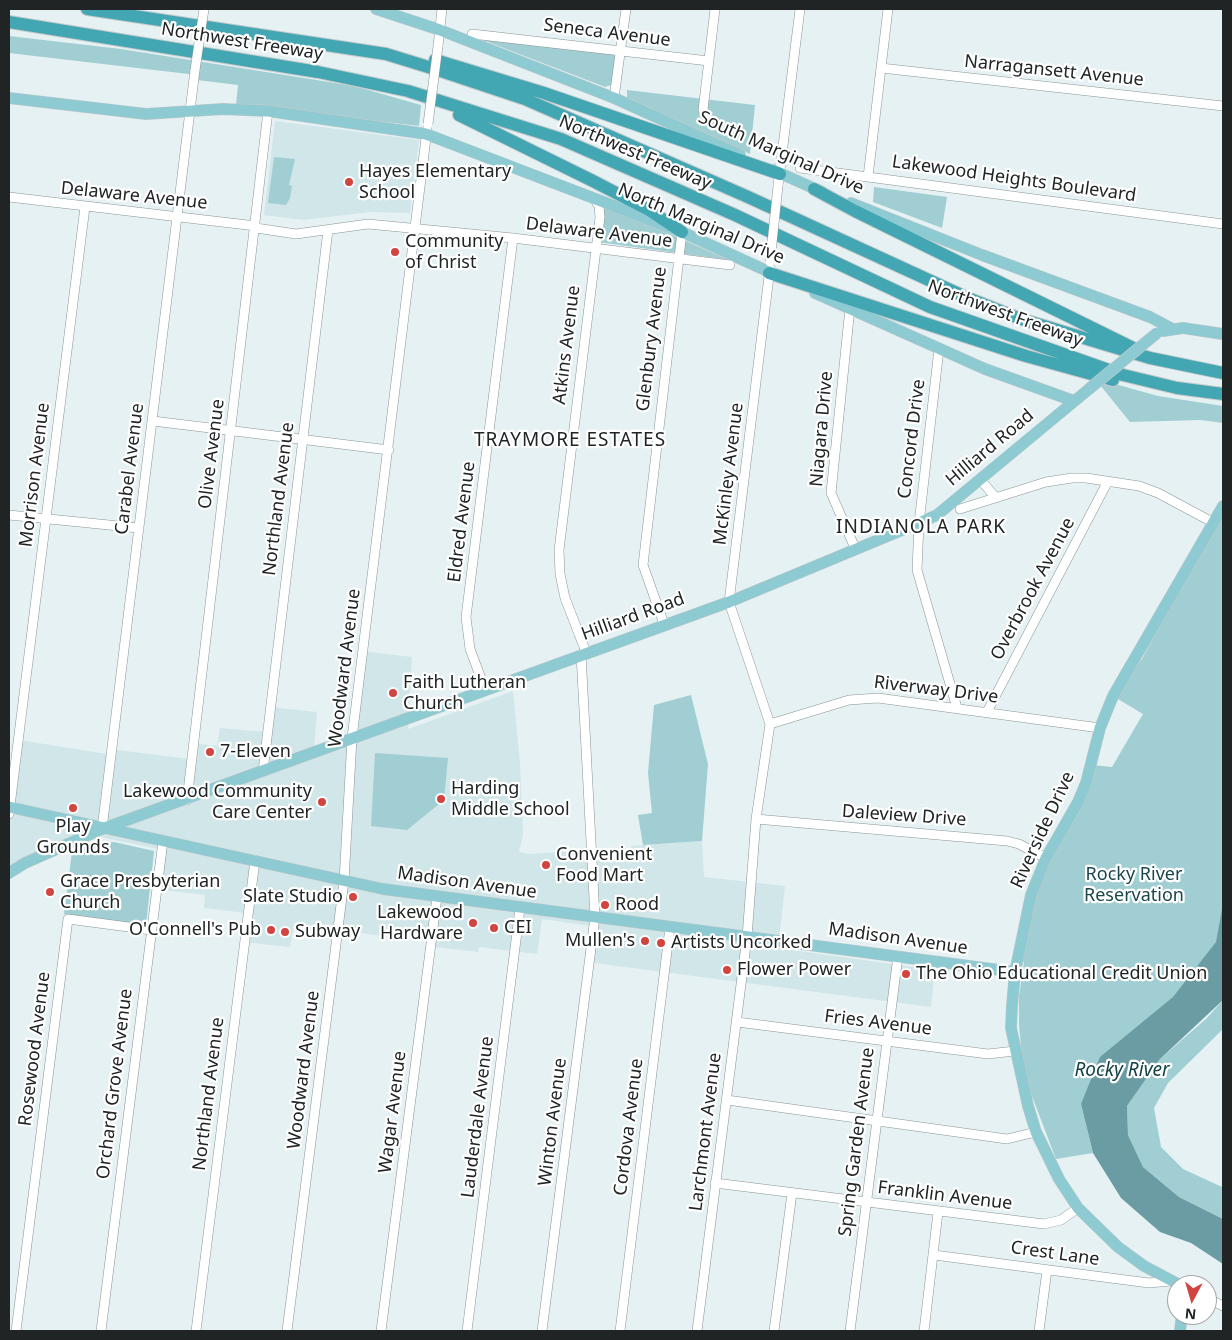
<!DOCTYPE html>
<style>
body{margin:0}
#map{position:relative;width:1232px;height:1340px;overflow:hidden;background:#e5f1f3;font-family:"Noto Sans",sans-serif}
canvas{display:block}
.frame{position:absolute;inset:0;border:10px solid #202425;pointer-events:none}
.north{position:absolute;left:1167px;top:1275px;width:50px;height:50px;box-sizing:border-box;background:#fff;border:1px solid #a6a7a8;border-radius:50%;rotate:186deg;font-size:14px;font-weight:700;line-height:20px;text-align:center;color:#202425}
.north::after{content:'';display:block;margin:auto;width:18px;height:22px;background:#d2443f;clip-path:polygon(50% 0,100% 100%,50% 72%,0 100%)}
</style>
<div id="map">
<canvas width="1232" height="1340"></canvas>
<div class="frame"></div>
<div class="north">N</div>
</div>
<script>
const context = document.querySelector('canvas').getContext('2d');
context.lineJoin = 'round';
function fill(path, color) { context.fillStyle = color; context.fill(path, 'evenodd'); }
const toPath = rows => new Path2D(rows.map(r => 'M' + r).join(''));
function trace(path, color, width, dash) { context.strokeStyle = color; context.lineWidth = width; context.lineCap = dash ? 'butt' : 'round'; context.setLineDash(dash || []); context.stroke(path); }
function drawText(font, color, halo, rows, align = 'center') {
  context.font = font + ' "Noto Sans",sans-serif'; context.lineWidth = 4.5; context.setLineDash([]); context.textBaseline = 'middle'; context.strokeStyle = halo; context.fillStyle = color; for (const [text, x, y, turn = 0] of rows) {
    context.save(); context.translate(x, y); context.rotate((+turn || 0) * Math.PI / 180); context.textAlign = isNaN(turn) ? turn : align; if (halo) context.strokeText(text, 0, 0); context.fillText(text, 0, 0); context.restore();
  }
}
const built = toPath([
 [275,121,419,140,410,213,370,212,303,220,264,215],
 [361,651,412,657,408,729,513,691,520,764,523,834,519,852,529,854,589,850,590,861,632,858,631,846,702,841,704,877,785,886,778,948,935,970,931,1007,587,962,591,926,542,919,537,954,479,947,478,952,434,947,435,934,384,929,383,936,294,924,290,947,243,942,246,913,204,908,205,895,155,889,160,849,104,838,93,831,9,870,9,762,16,762,19,740,107,754,109,749,189,759,191,743,217,746,220,728,266,732,269,707,317,712,314,748,350,735]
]);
const green = toPath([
 [9,36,121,49,354,86,421,105,419,126,236,105,238,85,197,80,197,75,9,53],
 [475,37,613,54,616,57,614,84,605,87],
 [627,90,755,105,750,154,627,98],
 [274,157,295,159,289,185,292,186,290,198,286,205,268,203],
 [874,187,947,197,942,228,873,202],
 [607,206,729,260,598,242,602,210],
 [1104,381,1158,396,1223,406,1223,423,1201,420,1130,422,1100,385],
 [1223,504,1223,1029,1168,1083,1154,1108,1161,1147,1183,1169,1222,1187,1223,1219,1179,1197,1143,1167,1128,1135,1127,1106,1160,1059,1207,1018,1222,1001,1176,994,1081,1104,1093,1153,1056,1159,1030,1091,1022,1056,1019,1025,1019,996,1024,962,1018,961,1029,905,1092,765,1112,767,1143,714,1113,696,1142,659],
 [691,695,708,764,702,841,643,845,638,815,652,813,648,773,654,705],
 [375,753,448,758,444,800,407,830,371,826],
 [114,842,154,851,146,925,64,914,72,852,92,843]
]);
const water = toPath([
 [1223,904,1223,1000,1160,1059,1127,1106,1128,1135,1143,1167,1179,1197,1223,1219,1223,1264,1191,1243,1160,1232,1121,1198,1093,1153,1081,1104,1100,1057,1173,997,1216,942]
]);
const minor = toPath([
 [472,34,709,61],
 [438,46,442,9],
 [881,68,1223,106],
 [614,98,626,9],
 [703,110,715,9],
 [800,168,1223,224],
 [868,177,888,9],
 [778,186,800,9],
 [9,197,256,226],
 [256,228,296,234,368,224,513,238,730,265],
 [850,308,831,493,855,548],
 [939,349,919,523,917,570,957,708],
 [153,421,389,450],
 [980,479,996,498],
 [960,509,1046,482,1072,478,1086,478,1139,486,1158,493,1214,523],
 [9,515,139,528],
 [664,624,643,565,682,232],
 [586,652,565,598,560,574,559,550,600,217,599,206,594,198],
 [485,689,470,649,466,617,513,238],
 [987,712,1108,481],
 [770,724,849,700,878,698,1100,728],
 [263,771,328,230],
 [187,800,268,111],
 [9,814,85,207],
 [756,819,1007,841,1019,844,1046,858],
 [102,829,195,70],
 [737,1022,988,1054,1015,1051],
 [727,1100,1007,1139,1036,1132],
 [715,1183,1044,1224,1061,1220,1078,1208],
 [934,1255,1149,1283,1171,1281],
 [1207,1298,1223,1306],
 [16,1331,68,919,151,930],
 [101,1331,163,841],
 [196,1331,255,860],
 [287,1331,344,881,352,738,427,130],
 [381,1331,437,897],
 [467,1331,520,908],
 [542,1331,595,917,581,654],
 [620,1331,670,927],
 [697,1331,747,937,756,819,770,724,729,602,770,268],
 [774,1331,792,1193],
 [850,1331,898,956],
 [924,1331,938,1212],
 [1039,1331,1047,1270]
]);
const major = toPath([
 [376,9,440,30,614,98,740,155],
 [9,98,146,114,223,109,268,111,426,134,682,232,778,276],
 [773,170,822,192],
 [851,203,982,255,1150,317,1171,328],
 [815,293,985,369,1074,401],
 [1163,331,1183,328,1223,334],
 [9,807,383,889,1015,972],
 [9,873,25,863,102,829,729,602,919,523,937,515,1089,389],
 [1180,1285,1144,1266,1118,1247,1078,1208,1059,1179,1036,1132,1028,1106,1011,1028,1012,1006,1015,972,1031,895,1046,858,1078,802,1086,783,1100,728,1113,696,1223,506],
 [1180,1331,1182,1315]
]);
const highway = toPath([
 [87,9,386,54,438,70,525,99,748,197,968,298,1021,319,1150,358,1223,373],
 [9,22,318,72,408,91,561,139,735,215,930,307,1123,375,1177,388,1223,394],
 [435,60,544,93,780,174],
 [459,115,593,181,649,210,682,232],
 [814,189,855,211,1133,348],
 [769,273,1026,356,1113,380]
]);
const minorBridge = toPath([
 [195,70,204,9],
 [428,124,438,46],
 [770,262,778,186]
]);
const majorBridge = toPath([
 [1089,389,1157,333]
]);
const markers = [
 [349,182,5,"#d2443f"],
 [395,252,5,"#d2443f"],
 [393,693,5,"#d2443f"],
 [210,752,5,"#d2443f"],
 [441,799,5,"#d2443f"],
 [322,802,5,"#d2443f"],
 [73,808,5,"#d2443f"],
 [546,865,5,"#d2443f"],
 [50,892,5,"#d2443f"],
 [353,897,5,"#d2443f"],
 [605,905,5,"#d2443f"],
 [473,923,5,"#d2443f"],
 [494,928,5,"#d2443f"],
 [271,930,5,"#d2443f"],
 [285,932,5,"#d2443f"],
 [645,941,5,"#d2443f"],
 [661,943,5,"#d2443f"],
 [727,970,5,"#d2443f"],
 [906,974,5,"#d2443f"]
];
const streetNames = [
 ["Seneca Avenue",607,33,7],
 ["Northwest Freeway",242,42,9],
 ["Narragansett Avenue",1054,71,6],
 ["Northwest Freeway",635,153,23],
 ["South Marginal Drive",781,153,24],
 ["Lakewood Heights Boulevard",1014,179,8],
 ["Delaware Avenue",134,196,6],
 ["North Marginal Drive",701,224,23],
 ["Delaware Avenue",599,233,7],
 ["Northwest Freeway",1005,314,20],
 ["Glenbury Avenue",652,339,-83],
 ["Atkins Avenue",567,345,-83],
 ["Niagara Drive",822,429,-85],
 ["Concord Drive",912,439,-83],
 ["Hilliard Road",990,448,-40],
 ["Olive Avenue",212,454,-83],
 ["Carabel Avenue",130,469,-83],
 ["McKinley Avenue",729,474,-83],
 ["Morrison Avenue",35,475,-83],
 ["Northland Avenue",279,499,-83],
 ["Eldred Avenue",462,522,-83],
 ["Overbrook Avenue",1033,589,-62],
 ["Hilliard Road",633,617,-20],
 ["Woodward Avenue",345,668,-83],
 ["Riverway Drive",936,690,7],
 ["Daleview Drive",904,816,4],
 ["Riverside Drive",1043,830,-65],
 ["Madison Avenue",467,883,8],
 ["Madison Avenue",898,939,8],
 ["Fries Avenue",878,1023,7],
 ["Rosewood Avenue",35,1049,-83],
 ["Woodward Avenue",304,1070,-83],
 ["Orchard Grove Avenue",115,1084,-83],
 ["Northland Avenue",209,1094,-83],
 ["Wagar Avenue",393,1112,-83],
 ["Lauderdale Avenue",478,1117,-83],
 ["Winton Avenue",553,1122,-83],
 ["Cordova Avenue",629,1127,-83],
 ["Larchmont Avenue",706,1132,-83],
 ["Spring Garden Avenue",857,1142,-83],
 ["Franklin Avenue",945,1196,7],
 ["Crest Lane",1055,1254,8]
];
const poiNames = [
 ["Hayes Elementary",359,172],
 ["School",359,193],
 ["Community",405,242],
 ["of Christ",405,263],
 ["Faith Lutheran",403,683],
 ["Church",403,704],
 ["7-Eleven",220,752],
 ["Harding",451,789],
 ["Middle School",451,810],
 ["Lakewood Community",312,792,"right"],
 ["Care Center",312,813,"right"],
 ["Play",73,827,"center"],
 ["Grounds",73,848,"center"],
 ["Convenient",556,855],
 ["Food Mart",556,876],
 ["Grace Presbyterian",60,882],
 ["Church",60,903],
 ["Slate Studio",343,897,"right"],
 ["Rood",615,905],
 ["Lakewood",463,913,"right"],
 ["Hardware",463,934,"right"],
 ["CEI",504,928],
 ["O'Connell's Pub",261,930,"right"],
 ["Subway",295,932],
 ["Mullen's",635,941,"right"],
 ["Artists Uncorked",671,943],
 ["Flower Power",737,970],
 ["The Ohio Educational Credit Union",916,974]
];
const parkNames = [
 ["Rocky River",1134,875],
 ["Reservation",1134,896]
];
const neighbourhoodNames = [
 ["TRAYMORE ESTATES",570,441],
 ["INDIANOLA PARK",921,528]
];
const waterNames = [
 ["Rocky River",1122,1071]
];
fill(built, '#d1e6e9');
fill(green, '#a1ced3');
fill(water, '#6c9ca3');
trace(minor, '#8a9496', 10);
trace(major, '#c9cacb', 12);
trace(highway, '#c9cacb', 14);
trace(minor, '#fff', 9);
trace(major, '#8ecad1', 11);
trace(highway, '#43a7b3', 12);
trace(minorBridge, '#8a9496', 10, []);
trace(majorBridge, '#c9cacb', 12, []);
trace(minorBridge, '#fff', 9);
trace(majorBridge, '#8ecad1', 11);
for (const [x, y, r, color] of markers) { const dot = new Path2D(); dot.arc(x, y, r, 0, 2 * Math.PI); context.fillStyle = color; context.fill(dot); trace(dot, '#fff', 2); }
drawText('18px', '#202425', '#fff', streetNames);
drawText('18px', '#202425', '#fff', poiNames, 'left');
drawText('18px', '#1a464c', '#fff', parkNames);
context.letterSpacing = '1px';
drawText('19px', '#202425', '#fff', neighbourhoodNames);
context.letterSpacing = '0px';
drawText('italic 19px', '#144247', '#fff', waterNames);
</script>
